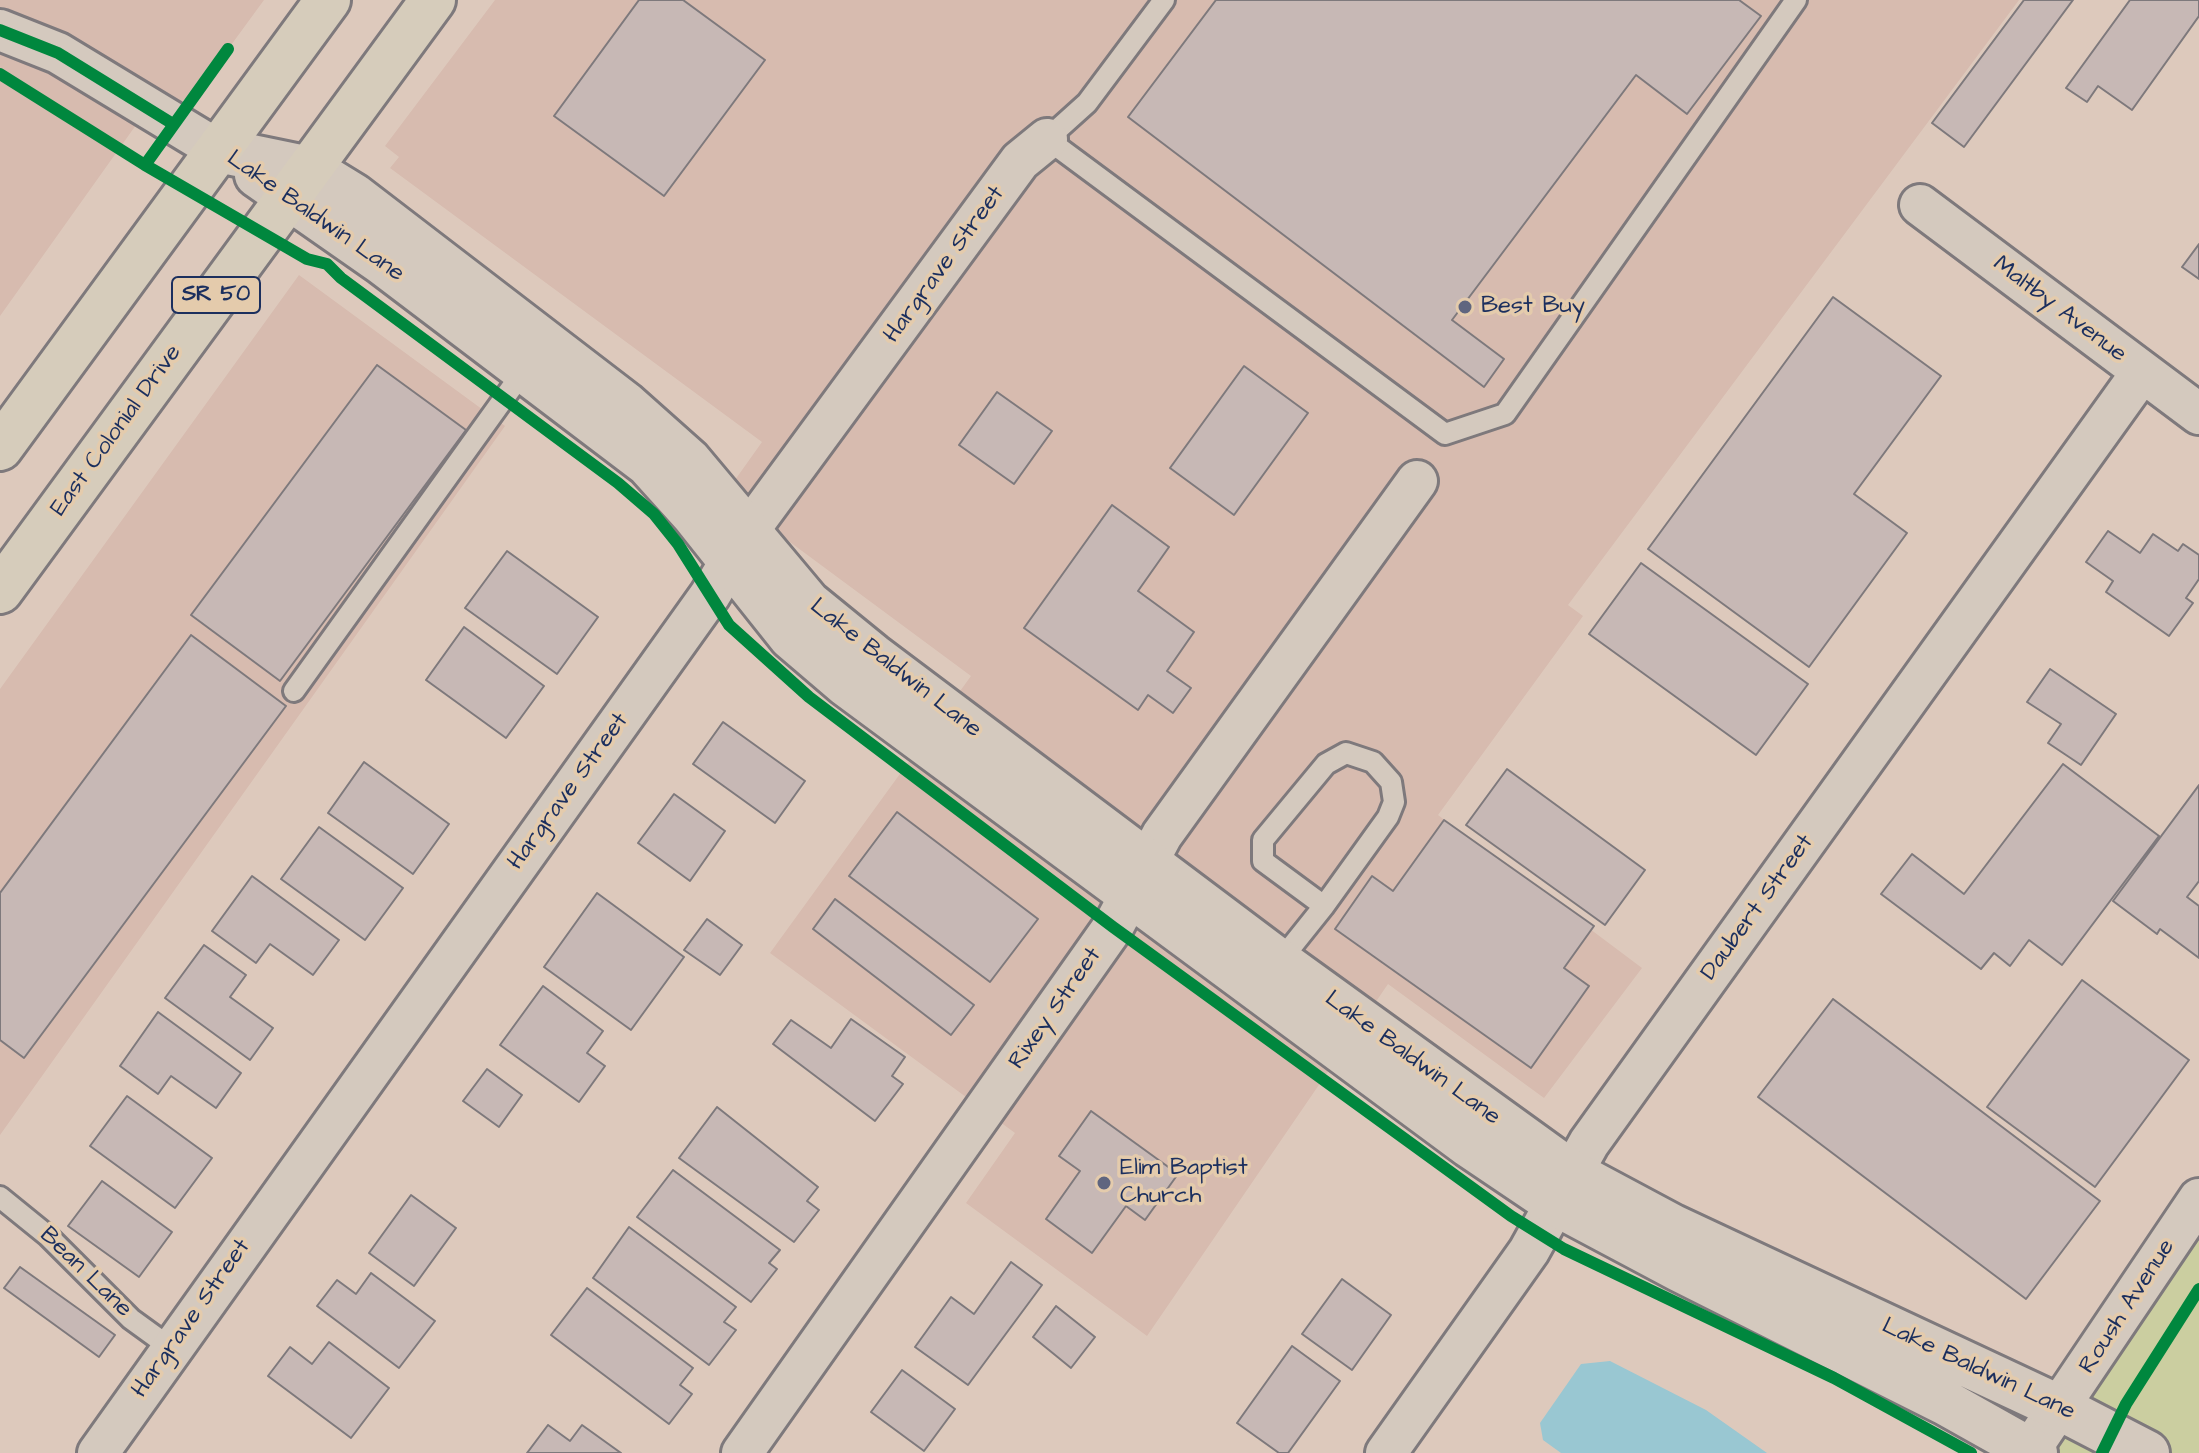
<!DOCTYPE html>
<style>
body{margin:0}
canvas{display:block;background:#ddc9bc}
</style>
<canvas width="2199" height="1453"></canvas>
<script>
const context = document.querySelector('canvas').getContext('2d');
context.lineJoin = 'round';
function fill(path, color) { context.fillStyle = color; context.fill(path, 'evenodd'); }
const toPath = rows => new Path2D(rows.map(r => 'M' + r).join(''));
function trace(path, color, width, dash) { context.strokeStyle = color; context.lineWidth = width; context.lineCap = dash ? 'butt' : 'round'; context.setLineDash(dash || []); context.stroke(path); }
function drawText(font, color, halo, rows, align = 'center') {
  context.font = font + ' "Architects Daughter",sans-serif'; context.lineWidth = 7; context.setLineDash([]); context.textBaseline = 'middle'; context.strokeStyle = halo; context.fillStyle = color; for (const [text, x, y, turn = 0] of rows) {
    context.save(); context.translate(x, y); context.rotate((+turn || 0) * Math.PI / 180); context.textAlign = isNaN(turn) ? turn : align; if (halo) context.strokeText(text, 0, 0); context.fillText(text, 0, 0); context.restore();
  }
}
const built = toPath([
 [0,0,264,0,196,93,178,103,93,50,0,9],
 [495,0,2019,0,1568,605,1583,616,1438,815,1642,968,1544,1098,1388,984,1147,1336,966,1203,1015,1133,770,953,971,676,725,494,762,442,390,168,399,157,385,146],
 [0,29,146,111,0,316],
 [299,275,505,426,0,1135,0,689]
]);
const green = toPath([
 [2199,1220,2199,1453,2030,1453]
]);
const water = toPath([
 [1610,1361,1706,1410,1767,1453,1561,1453,1543,1440,1540,1423,1581,1364]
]);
const building = toPath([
 [639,0,683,0,765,60,664,196,554,116,639,0],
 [1216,0,1739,0,1761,16,1687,114,1636,75,1452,320,1504,359,1484,387,1128,117,1216,0],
 [2024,0,2073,0,1964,147,1932,123,2024,0],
 [2130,0,2199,0,2199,16,2132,110,2098,86,2087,102,2066,88,2130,0],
 [2199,244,2199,279,2182,267,2199,244],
 [1833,297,1941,376,1854,494,1907,533,1809,667,1648,549,1833,297],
 [377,365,466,430,280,681,191,615,377,365],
 [1244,366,1308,413,1234,515,1170,468,1244,366],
 [997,392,1052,431,1014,484,959,445,997,392],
 [1112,505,1169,547,1138,591,1194,632,1167,671,1191,688,1173,713,1148,695,1138,710,1024,628,1112,505],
 [2108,531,2140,553,2153,534,2178,551,2183,544,2199,555,2199,579,2186,598,2193,603,2169,636,2106,592,2113,581,2086,562,2108,531],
 [507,551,598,617,557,674,465,608,507,551],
 [1641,563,1808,684,1756,755,1589,634,1641,563],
 [464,627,544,686,506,738,426,680,464,627],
 [191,635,286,706,24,1058,0,1040,0,893,191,635],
 [2050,669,2116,714,2081,765,2048,743,2061,724,2027,702,2050,669],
 [723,722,805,781,775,823,693,764,723,722],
 [364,762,449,824,413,874,328,813,364,762],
 [2063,764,2159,836,2062,965,2029,940,2010,966,1994,953,1981,969,1881,894,1912,854,1964,894,2063,764],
 [1507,769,1645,870,1605,925,1466,825,1507,769],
 [2199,785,2199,881,2187,897,2199,906,2199,958,2160,929,2157,934,2113,901,2199,785],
 [674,794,725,831,690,881,638,843,674,794],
 [897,812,1038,919,990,982,849,876,897,812],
 [1444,820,1594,926,1564,968,1589,986,1531,1068,1335,929,1372,876,1393,891,1444,820],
 [319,827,403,888,365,940,281,879,319,827],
 [252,876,339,940,313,975,270,944,256,963,212,931,252,876],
 [597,893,684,957,631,1030,544,967,597,893],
 [835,899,974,1005,951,1035,813,929,835,899],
 [707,919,742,945,720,975,684,950,707,919],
 [204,945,246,975,230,997,273,1028,250,1060,165,998,204,945],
 [2082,980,2189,1060,2095,1187,1987,1107,2082,980],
 [543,986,603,1031,587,1053,605,1066,579,1102,500,1045,543,986],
 [1833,999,2100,1201,2026,1299,1758,1097,1833,999],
 [158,1012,241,1073,216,1108,171,1076,158,1094,120,1066,158,1012],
 [851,1019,905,1057,892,1076,903,1084,875,1121,773,1044,791,1020,831,1048,851,1019],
 [487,1069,522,1095,499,1127,463,1101,487,1069],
 [127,1096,212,1158,175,1208,90,1146,127,1096],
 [717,1107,818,1187,807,1201,819,1210,794,1242,679,1158,717,1107],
 [1091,1111,1178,1174,1145,1220,1126,1206,1092,1253,1046,1219,1080,1171,1059,1156,1091,1111],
 [673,1170,780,1250,769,1263,777,1269,751,1302,637,1217,673,1170],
 [102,1181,172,1232,139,1277,68,1226,102,1181],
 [411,1195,456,1228,414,1286,369,1253,411,1195],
 [629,1227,736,1307,724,1322,736,1330,709,1365,593,1278,629,1227],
 [1011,1262,1042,1285,968,1385,915,1347,951,1297,974,1314,1011,1262],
 [20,1267,115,1335,99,1357,4,1288,20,1267],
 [371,1273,435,1321,399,1368,317,1306,337,1280,356,1294,371,1273],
 [1342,1279,1391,1315,1352,1370,1302,1334,1342,1279],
 [587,1288,693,1368,680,1385,692,1394,669,1424,551,1335,587,1288],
 [1056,1306,1095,1337,1071,1368,1033,1337,1056,1306],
 [329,1342,389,1388,351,1438,268,1376,290,1347,312,1364,329,1342],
 [1292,1346,1340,1381,1288,1453,1279,1453,1237,1423,1292,1346],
 [902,1370,955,1409,924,1451,871,1412,902,1370],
 [548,1425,570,1441,582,1425,621,1453,527,1453,548,1425]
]);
const lane = toPath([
 [1164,0,1087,103,1047,139,1445,434,1505,414,1796,0],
 [294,691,525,369],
 [1276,966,1324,906,1388,817,1394,802,1391,782,1373,762,1346,753,1326,764,1263,840,1263,861,1324,906],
 [0,1197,48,1236,131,1319,171,1348]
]);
const street = toPath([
 [0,30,58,53,218,150],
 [1920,205,2199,414],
 [98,1453,710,595,749,530,1020,161,1047,139],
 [742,1453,1113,927,1162,835,1417,481],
 [1386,1453,1529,1251,1589,1143,2142,372],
 [2028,1453,2199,1199]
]);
const secondary = toPath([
 [218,150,310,169,354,196,625,404,689,461,808,603,873,656,1280,962,1572,1173,1673,1227,2060,1408,2147,1453],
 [257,175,383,263,648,464,694,515,791,637,846,684,1469,1145,1555,1203,1679,1269,1946,1403,2035,1453]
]);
const highway = toPath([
 [0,448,328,0],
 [0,591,433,0]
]);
const cycleway = toPath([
 [0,30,58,53,173,124],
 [0,74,145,165,307,259,327,264,341,278,618,483,654,514,678,544,729,625,809,697,1113,927,1511,1216,1564,1249,1834,1378,1971,1453],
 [145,165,228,49],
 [2102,1453,2126,1404,2199,1289]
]);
const markers = [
 [1465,307,8,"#5f657f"],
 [1104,1183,8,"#5f657f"]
];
const shields = [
 [216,295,88]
];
const shieldNames = [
 ["SR 50",216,295]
];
const streetNames = [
 ["Lake Baldwin Lane",315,217,35],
 ["Hargrave Street",945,265,-54],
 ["Maltby Avenue",2059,310,37],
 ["East Colonial Drive",117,431,-54],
 ["Lake Baldwin Lane",895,669,38],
 ["Hargrave Street",569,792,-54],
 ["Daubert Street",1758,908,-54],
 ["Rixey Street",1056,1009,-55],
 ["Lake Baldwin Lane",1412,1059,36],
 ["Bean Lane",85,1273,44],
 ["Roush Avenue",2128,1307,-57],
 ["Hargrave Street",192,1319,-55],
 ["Lake Baldwin Lane",1978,1370,25]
];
const poiNames = [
 ["Best Buy",1481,307],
 ["Elim Baptist",1120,1169],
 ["Church",1120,1197]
];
fill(built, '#d7bbaf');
fill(green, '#cbcea0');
fill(water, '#99c7d2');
fill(building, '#c7b8b5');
trace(building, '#7e797c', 2);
trace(lane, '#7e797c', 26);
trace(street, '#7e797c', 46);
trace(secondary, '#7e797c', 50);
trace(highway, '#7e797c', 50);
trace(lane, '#d4c9be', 20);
trace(street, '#d4c9be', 40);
trace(secondary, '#d4c9be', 44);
trace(highway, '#d6ccbb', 44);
trace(cycleway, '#00873e', 12);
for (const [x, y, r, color] of markers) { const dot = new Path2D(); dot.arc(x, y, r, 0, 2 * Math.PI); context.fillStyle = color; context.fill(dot); trace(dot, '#e4cbac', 3); }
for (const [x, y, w] of shields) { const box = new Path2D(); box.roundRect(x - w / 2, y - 18, w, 36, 6); context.fillStyle = '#e4cbac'; context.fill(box); trace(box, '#1b2f5e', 2); }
drawText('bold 22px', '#1b2f5e', null, shieldNames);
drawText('24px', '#1b2f5e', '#e4cbac', streetNames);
drawText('24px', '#1b2f5e', '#e4cbac', poiNames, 'left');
</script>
